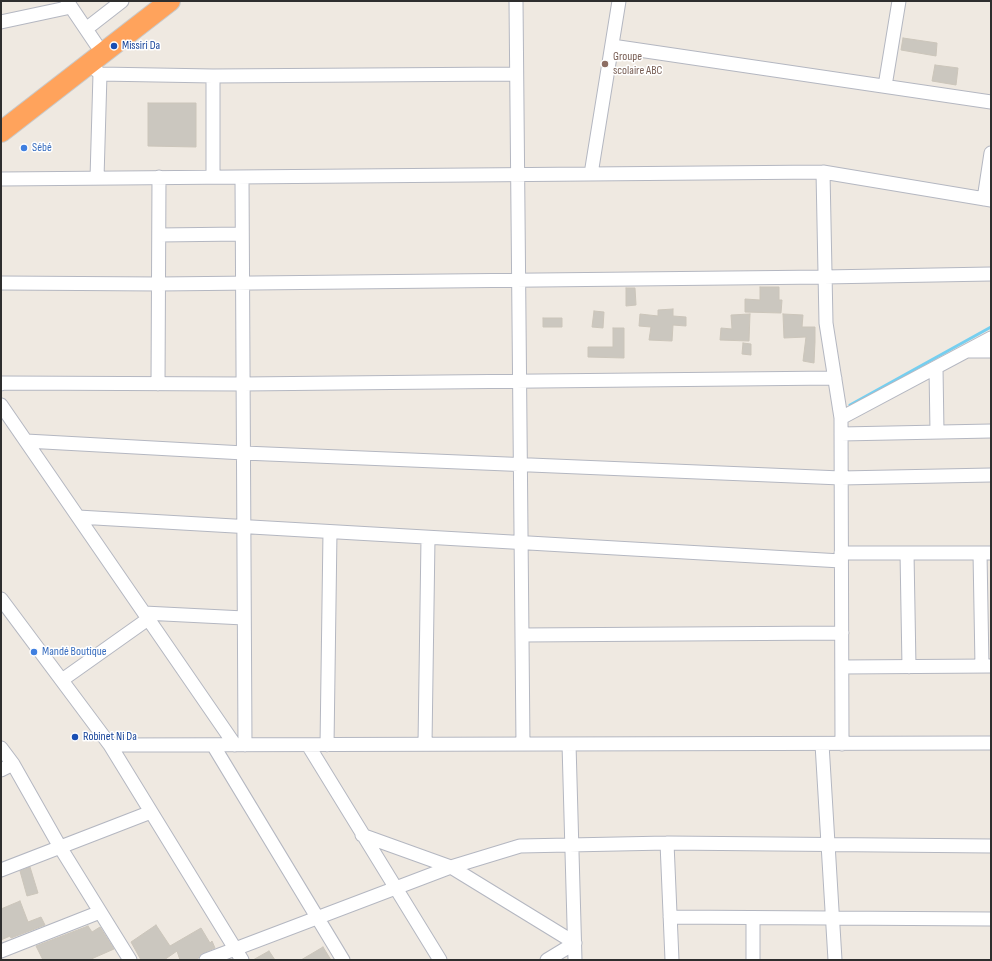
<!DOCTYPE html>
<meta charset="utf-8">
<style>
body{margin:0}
#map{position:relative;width:992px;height:961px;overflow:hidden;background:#efe9e1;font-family:"Sofia Sans Condensed",sans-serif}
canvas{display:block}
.frame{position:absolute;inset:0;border:2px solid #2e2e2e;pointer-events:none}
</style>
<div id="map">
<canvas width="992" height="961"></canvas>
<div class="frame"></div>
</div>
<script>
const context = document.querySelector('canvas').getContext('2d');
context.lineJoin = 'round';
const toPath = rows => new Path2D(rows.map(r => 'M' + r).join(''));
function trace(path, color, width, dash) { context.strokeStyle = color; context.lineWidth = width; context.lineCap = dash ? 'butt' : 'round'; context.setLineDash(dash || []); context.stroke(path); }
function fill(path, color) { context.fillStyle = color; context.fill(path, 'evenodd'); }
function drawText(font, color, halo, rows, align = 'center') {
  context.font = font + ' "Sofia Sans Condensed",sans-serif'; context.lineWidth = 3; context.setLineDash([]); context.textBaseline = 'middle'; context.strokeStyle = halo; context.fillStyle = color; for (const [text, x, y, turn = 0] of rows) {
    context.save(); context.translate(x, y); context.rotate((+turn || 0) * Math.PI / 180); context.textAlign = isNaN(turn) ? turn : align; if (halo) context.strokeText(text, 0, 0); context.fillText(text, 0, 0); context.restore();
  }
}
const stream = toPath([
 [850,405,991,327]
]);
const building = toPath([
 [903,38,937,43,936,56,901,50,903,38],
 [935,65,958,68,956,85,932,81,935,65],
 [148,103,196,103,196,147,148,146,148,103],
 [760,287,779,287,779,300,782,300,781,313,745,312,745,299,760,300,760,287],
 [626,288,635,288,636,305,626,306,626,288],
 [673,309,673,316,686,317,686,326,673,325,672,341,649,340,651,327,639,326,640,314,658,316,658,310,673,309],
 [594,311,604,312,603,328,592,327,594,311],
 [750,314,749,341,720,340,721,328,732,329,731,315,750,314],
 [783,314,803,315,802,327,815,327,815,342,814,363,803,361,806,337,784,338,783,314],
 [543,318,562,318,562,327,543,327,543,318],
 [613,328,624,328,624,358,588,357,588,347,613,347,613,328],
 [743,343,751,344,751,355,742,354,743,343],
 [30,867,38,893,27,896,20,871,30,867],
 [20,901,28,922,41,917,45,925,11,938,10,936,1,940,1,909,20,901],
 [156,925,170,946,201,928,210,943,212,941,215,948,203,953,200,955,197,960,180,960,177,951,164,960,141,960,131,942,156,925],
 [88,926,92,932,100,927,114,949,89,960,43,960,36,946,88,926],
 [323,947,331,960,301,960,323,947],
 [269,951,275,960,253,960,269,951]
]);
const minor = toPath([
 [67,1,96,44],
 [516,1,523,744],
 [1,22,71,7],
 [86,29,122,1],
 [612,46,991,102],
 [94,68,100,74,97,178],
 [100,74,213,76,516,74],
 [213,76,213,177],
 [885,86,899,1],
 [823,172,826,323,841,418,842,744],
 [591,174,619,1],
 [242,177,245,745],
 [1,179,823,172,991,200],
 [984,199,991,153],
 [159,235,242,234],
 [1,283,159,284,824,277,991,274],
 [969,351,991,351],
 [936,368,937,432],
 [1,384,2,383,243,384,835,378],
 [158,384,159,177],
 [1,405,235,745],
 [841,418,991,338],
 [841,434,991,431],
 [26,441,244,453,841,478,991,475],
 [78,517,841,561],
 [841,553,991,553],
 [907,553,909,667],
 [980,553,982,666],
 [1,599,110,745,242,960],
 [144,613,244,618],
 [522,635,842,633],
 [842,667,991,666],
 [62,680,148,619],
 [425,744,428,538],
 [569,744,575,960],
 [822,744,835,960],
 [110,745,991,743],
 [213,745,343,960],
 [308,745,440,960],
 [327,745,330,532],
 [1,748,13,764,60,847,130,960],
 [1,770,13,764],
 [362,835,451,867,575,943,547,960],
 [667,843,672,960],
 [1,870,151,812],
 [670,917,991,919],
 [753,918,753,960],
 [1,951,100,912],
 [206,960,451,867,520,846,667,843,991,846]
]);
const highway = toPath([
 [1,132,170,1]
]);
const markers = [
 [114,46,4,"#1a4fb4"],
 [605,64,4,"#8d6e63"],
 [24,148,4,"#3f7fe0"],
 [34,652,4,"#3f7fe0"],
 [75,737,4,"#1a4fb4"]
];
const transitNames = [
 ["Missiri Da",122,46],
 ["Robinet Ni Da",83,737]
];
const educationNames = [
 ["Groupe",613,57],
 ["scolaire ABC",613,71]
];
const shopNames = [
 ["Sébé",32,148],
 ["Mandé Boutique",42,652]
];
trace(stream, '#75cff0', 3);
fill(building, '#cbc7bf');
trace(building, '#cbc5ba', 1);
trace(minor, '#b4b7c1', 15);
trace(highway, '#c9c9c9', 22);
trace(minor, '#fff', 13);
trace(highway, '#ffa35c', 20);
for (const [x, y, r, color] of markers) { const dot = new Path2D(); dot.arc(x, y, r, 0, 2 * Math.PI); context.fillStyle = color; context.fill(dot); trace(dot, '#fff', 1.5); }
drawText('12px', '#164399', '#fff', transitNames, 'left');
drawText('12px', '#785e54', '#fff', educationNames, 'left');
drawText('12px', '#366cbe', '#fff', shopNames, 'left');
</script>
